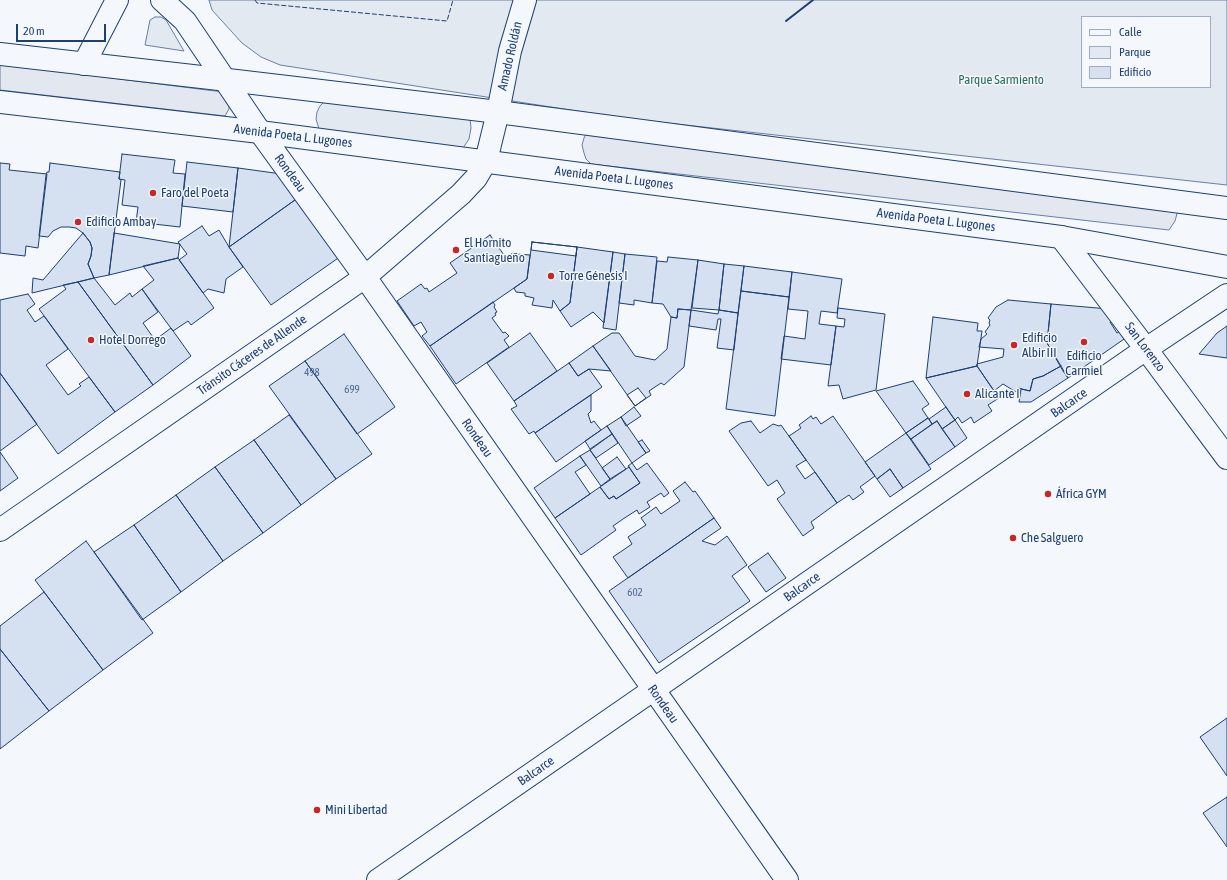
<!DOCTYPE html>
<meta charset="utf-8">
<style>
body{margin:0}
#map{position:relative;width:1227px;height:880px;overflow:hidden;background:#f4f7fb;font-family:"Asap Condensed",sans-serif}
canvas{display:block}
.legend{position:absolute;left:1081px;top:16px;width:130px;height:72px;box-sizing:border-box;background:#f4f7fb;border:1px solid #9eadc5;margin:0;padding:5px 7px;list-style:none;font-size:12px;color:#1d3f73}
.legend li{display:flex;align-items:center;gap:8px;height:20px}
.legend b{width:20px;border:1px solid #9eadc5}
.scale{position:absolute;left:16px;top:24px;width:90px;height:18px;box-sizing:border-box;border:2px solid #1d3f73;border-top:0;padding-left:5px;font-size:12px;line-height:14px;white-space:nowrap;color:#1d3f73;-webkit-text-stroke:3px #f4f7fb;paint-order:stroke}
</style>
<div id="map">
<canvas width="1227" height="880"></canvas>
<ul class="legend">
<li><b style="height:5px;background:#f4f7fb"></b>Calle</li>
<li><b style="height:11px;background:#e3e9f0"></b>Parque</li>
<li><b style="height:11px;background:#d5e0f0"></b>Edificio</li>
</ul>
<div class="scale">20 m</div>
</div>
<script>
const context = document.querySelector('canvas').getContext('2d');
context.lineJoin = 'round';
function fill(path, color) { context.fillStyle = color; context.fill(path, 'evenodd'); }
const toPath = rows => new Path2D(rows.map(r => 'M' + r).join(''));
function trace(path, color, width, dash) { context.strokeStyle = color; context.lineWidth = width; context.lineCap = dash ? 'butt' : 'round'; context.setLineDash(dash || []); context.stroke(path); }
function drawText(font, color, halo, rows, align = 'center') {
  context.font = font + ' "Asap Condensed",sans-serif'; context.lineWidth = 3; context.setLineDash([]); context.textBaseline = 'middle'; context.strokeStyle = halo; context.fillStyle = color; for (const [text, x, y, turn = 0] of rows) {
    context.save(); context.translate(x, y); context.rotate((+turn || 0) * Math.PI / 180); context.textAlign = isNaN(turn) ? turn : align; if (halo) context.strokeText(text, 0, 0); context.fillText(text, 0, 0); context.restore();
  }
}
const green = toPath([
 [209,0,1227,0,1227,185,622,118,280,65,261,57,242,43,212,10,209,0],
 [1082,17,1210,17,1210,87,1082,87,1082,17],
 [155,17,161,17,166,20,184,51,145,45,150,20,155,17],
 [325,101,470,117,471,128,469,139,463,148,320,132,316,119,317,112,320,106,325,101]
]);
const parking = toPath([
 [0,64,223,92,229,100,229,109,225,116,0,90,0,64],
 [587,132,1178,210,1175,221,1169,230,591,164,586,159,584,153,582,145,584,138,587,132]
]);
const building = toPath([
 [122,154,175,160,173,173,185,174,180,227,136,222,138,207,122,205,125,180,119,179,122,154],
 [187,162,238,168,233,212,182,206,187,162],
 [0,163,10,164,9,170,47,174,38,248,26,246,25,256,0,253,0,163],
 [50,163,120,172,119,179,121,180,109,275,94,278,88,264,91,256,92,248,90,242,83,233,76,228,69,227,61,227,53,231,48,237,39,236,46,175,47,172,49,172,50,163],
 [238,168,289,175,302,195,229,247,238,168],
 [302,195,344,254,271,305,229,247,302,195],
 [202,226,209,236,219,230,229,247,243,267,226,279,224,293,208,289,203,293,179,260,187,254,178,242,202,226],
 [83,233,90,242,92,248,91,256,88,264,94,278,32,293,33,278,43,280,83,233],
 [114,233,180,244,178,258,109,275,114,233],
 [490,235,506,258,514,252,516,254,530,255,527,279,430,346,422,336,427,332,421,322,414,326,397,301,421,284,425,289,427,288,429,292,457,273,450,263,490,235],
 [532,242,577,247,576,256,531,250,532,242],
 [532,242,577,247,570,303,560,311,553,300,552,308,532,305,534,298,525,296,525,293,516,292,514,288,527,279,532,242],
 [577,247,613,252,604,323,593,312,571,327,560,311,570,303,577,247],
 [613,252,625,254,616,330,603,328,613,252],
 [625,254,657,257,652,303,634,300,634,305,619,303,625,254],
 [668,257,698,260,691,310,678,309,677,318,671,317,663,304,652,303,657,261,667,262,668,257],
 [178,258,214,308,191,325,188,321,173,331,142,289,154,280,143,266,178,258],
 [698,260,724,264,719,310,692,308,698,260],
 [724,264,744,266,738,313,719,310,724,264],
 [744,266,792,272,789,297,741,291,744,266],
 [792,272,842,279,837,313,821,311,819,324,836,326,831,365,781,359,784,336,805,339,808,311,788,309,792,272],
 [94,278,115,305,130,293,132,297,142,289,158,312,143,323,155,340,171,328,191,356,153,385,78,282,94,278],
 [78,282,153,385,115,412,39,309,66,289,63,285,78,282],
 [741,291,789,297,775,416,726,409,741,291],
 [28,294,35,304,27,310,35,322,44,316,68,349,46,365,68,395,81,386,79,384,89,377,115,412,58,454,0,373,0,300,28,294],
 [1008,300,1051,304,1047,343,1061,366,1043,376,1033,379,1030,391,1018,388,1016,392,1003,384,994,391,977,366,977,364,1003,357,1004,349,979,347,981,339,987,334,985,332,990,325,989,323,990,320,988,318,996,307,1008,300],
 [493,302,495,305,494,307,497,312,495,313,496,315,492,318,503,333,505,332,509,336,504,340,509,347,456,384,430,346,493,302],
 [1051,304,1109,309,1115,319,1110,322,1117,333,1122,330,1127,337,1068,378,1063,371,1047,343,1051,304],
 [838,308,885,314,876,390,843,399,839,385,828,386,836,326,844,327,845,319,837,318,838,308],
 [678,309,691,310,684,367,664,385,661,383,649,391,651,395,635,406,593,346,612,333,619,333,635,356,655,360,667,349,671,317,677,318,678,309],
 [691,310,718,314,719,310,738,313,734,350,717,348,721,319,718,319,716,330,689,326,691,310],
 [933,317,978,323,977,331,982,331,977,366,926,378,933,317],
 [1227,326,1227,358,1199,354,1217,333,1227,326],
 [530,333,557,371,514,401,487,363,530,333],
 [344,334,395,407,357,434,305,361,344,334],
 [593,346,611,371,589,369,578,376,569,363,593,346],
 [305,361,372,454,336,479,269,386,305,361],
 [569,363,578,376,589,369,602,387,535,433,534,431,529,434,511,409,517,406,514,401,569,363],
 [977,366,999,398,988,405,992,411,974,423,971,417,962,423,958,417,955,420,952,416,926,378,977,366],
 [1061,366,1068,378,1031,402,1019,402,1021,389,1030,391,1033,379,1043,376,1061,366],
 [0,373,37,424,0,451,0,373],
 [913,381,929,404,922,409,928,418,906,433,876,391,913,381],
 [638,388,646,398,635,406,627,395,638,388],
 [591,395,591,411,588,414,591,423,594,421,601,430,556,462,535,433,591,395],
 [634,407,641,416,626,426,621,417,634,407],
 [946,407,955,420,942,429,937,421,932,424,929,419,946,407],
 [289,415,336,479,301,505,254,440,289,415],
 [811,416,813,419,816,417,821,424,833,416,875,476,860,487,864,492,853,500,849,495,837,503,789,436,801,428,799,425,811,416],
 [621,417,646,453,632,463,607,426,621,417],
 [928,418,932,424,911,439,906,433,928,418],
 [955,420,967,438,955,447,942,429,955,420],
 [751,421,760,433,773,424,779,426,781,425,806,460,796,466,805,479,815,472,837,503,811,522,814,528,803,536,777,499,785,493,777,480,768,486,729,431,741,423,751,421],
 [937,421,955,447,929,465,911,439,937,421],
 [607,426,612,434,590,449,585,441,607,426],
 [906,433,931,469,903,488,890,469,877,479,865,462,906,433],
 [612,434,618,443,596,458,590,450,612,434],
 [254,440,301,505,263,533,215,467,254,440],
 [642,440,650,451,646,453,638,442,642,440],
 [590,450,610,479,601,486,580,456,590,450],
 [0,452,18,478,0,491,0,452],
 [580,456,586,465,575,472,590,494,555,518,534,488,580,456],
 [617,457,626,469,610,479,602,468,617,457],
 [632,463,637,470,647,463,669,493,664,497,661,493,647,502,650,507,639,514,637,510,623,519,613,526,616,530,581,555,555,518,600,487,609,499,614,496,616,499,640,483,628,466,632,463],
 [215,467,263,533,223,561,176,495,215,467],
 [629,467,640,483,616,499,614,496,609,499,600,487,629,467],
 [890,469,903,488,890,497,877,479,890,469],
 [685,482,693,492,695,491,714,518,628,578,613,557,632,544,628,537,646,525,641,518,656,507,661,514,680,501,673,491,685,482],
 [176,495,223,561,181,592,134,525,176,495],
 [714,518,721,528,702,541,715,545,727,536,747,565,732,576,750,601,659,663,609,591,714,518],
 [134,525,181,592,142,620,94,552,134,525],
 [86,541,153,633,103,670,35,580,86,541],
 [768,553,786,578,766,592,748,567,768,553],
 [44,592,103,670,49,711,0,649,0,626,44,592],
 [0,649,49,711,0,749,0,649],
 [1227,718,1227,776,1200,737,1227,718],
 [1227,797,1227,847,1203,813,1227,797]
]);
const minor = toPath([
 [162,0,185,21,260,132,365,277,787,880],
 [84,64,117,0],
 [1061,237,1146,349,1227,458],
 [0,530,365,277,461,194,476,178,486,161,498,112,510,51,525,0],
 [378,880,1146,349,1227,295]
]);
const major = toPath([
 [0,54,245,82,498,112,1227,208],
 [0,102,260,132,1061,237,1227,267]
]);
const fence = toPath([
 [255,0,257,3,447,21,453,0]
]);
const wall = toPath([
 [786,21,813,0]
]);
const markers = [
 [153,193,4,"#c62828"],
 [78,222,4,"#c62828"],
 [456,250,4,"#c62828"],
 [551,276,4,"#c62828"],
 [91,340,4,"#c62828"],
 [1084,342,4,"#c62828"],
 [1014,345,4,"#c62828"],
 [967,394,4,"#c62828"],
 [1048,494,4,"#c62828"],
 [1013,538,4,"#c62828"],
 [317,810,4,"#c62828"]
];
const numberNames = [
 ["498",312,373],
 ["699",352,390],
 ["602",635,593]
];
const streetNames = [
 ["Amado Roldán",510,56,-77],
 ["Avenida Poeta L. Lugones",293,136,7],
 ["Rondeau",290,173,54],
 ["Avenida Poeta L. Lugones",614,178,7],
 ["Avenida Poeta L. Lugones",936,220,7],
 ["San Lorenzo",1145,347,53],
 ["Tránsito Cáceres de Allende",252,355,-35],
 ["Balcarce",1069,403,-35],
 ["Rondeau",477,438,55],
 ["Balcarce",802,587,-35],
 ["Rondeau",663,704,55],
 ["Balcarce",536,771,-35]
];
const parkNames = [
 ["Parque Sarmiento",1001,80]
];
const poiNames = [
 ["Faro del Poeta",161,193],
 ["Edificio Ambay",86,222],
 ["El Hornito",464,243],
 ["Santiagueño",464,258],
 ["Torre Génesis I",559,276],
 ["Edificio",1022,338],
 ["Albir III",1022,353],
 ["Hotel Dorrego",99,340],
 ["Edificio",1084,356,"center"],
 ["Carmiel",1084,371,"center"],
 ["Alicante I",975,394],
 ["África GYM",1056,494],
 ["Che Salguero",1021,538],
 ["Mini Libertad",325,810]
];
fill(green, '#e3e9f0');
trace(green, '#687fa3', 1);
fill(parking, '#e3e8f0');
trace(parking, '#687fa3', 1);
fill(building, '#d5e0f0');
trace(building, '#1d3f73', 1);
trace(minor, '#1d3f73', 24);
trace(major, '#1d3f73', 24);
trace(minor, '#f4f7fb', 22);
trace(major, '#f4f7fb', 22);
trace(fence, '#1d3f73', 1, [5, 2]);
trace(wall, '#1d3f73', 2);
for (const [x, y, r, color] of markers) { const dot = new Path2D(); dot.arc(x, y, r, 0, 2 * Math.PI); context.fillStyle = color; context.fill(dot); trace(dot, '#f4f7fb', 1.5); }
drawText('11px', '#4b6792', null, numberNames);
drawText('13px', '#1d3f73', '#f4f7fb', streetNames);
drawText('13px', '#2c6c60', '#f4f7fb', parkNames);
drawText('13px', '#1d3f73', '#f4f7fb', poiNames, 'left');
</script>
